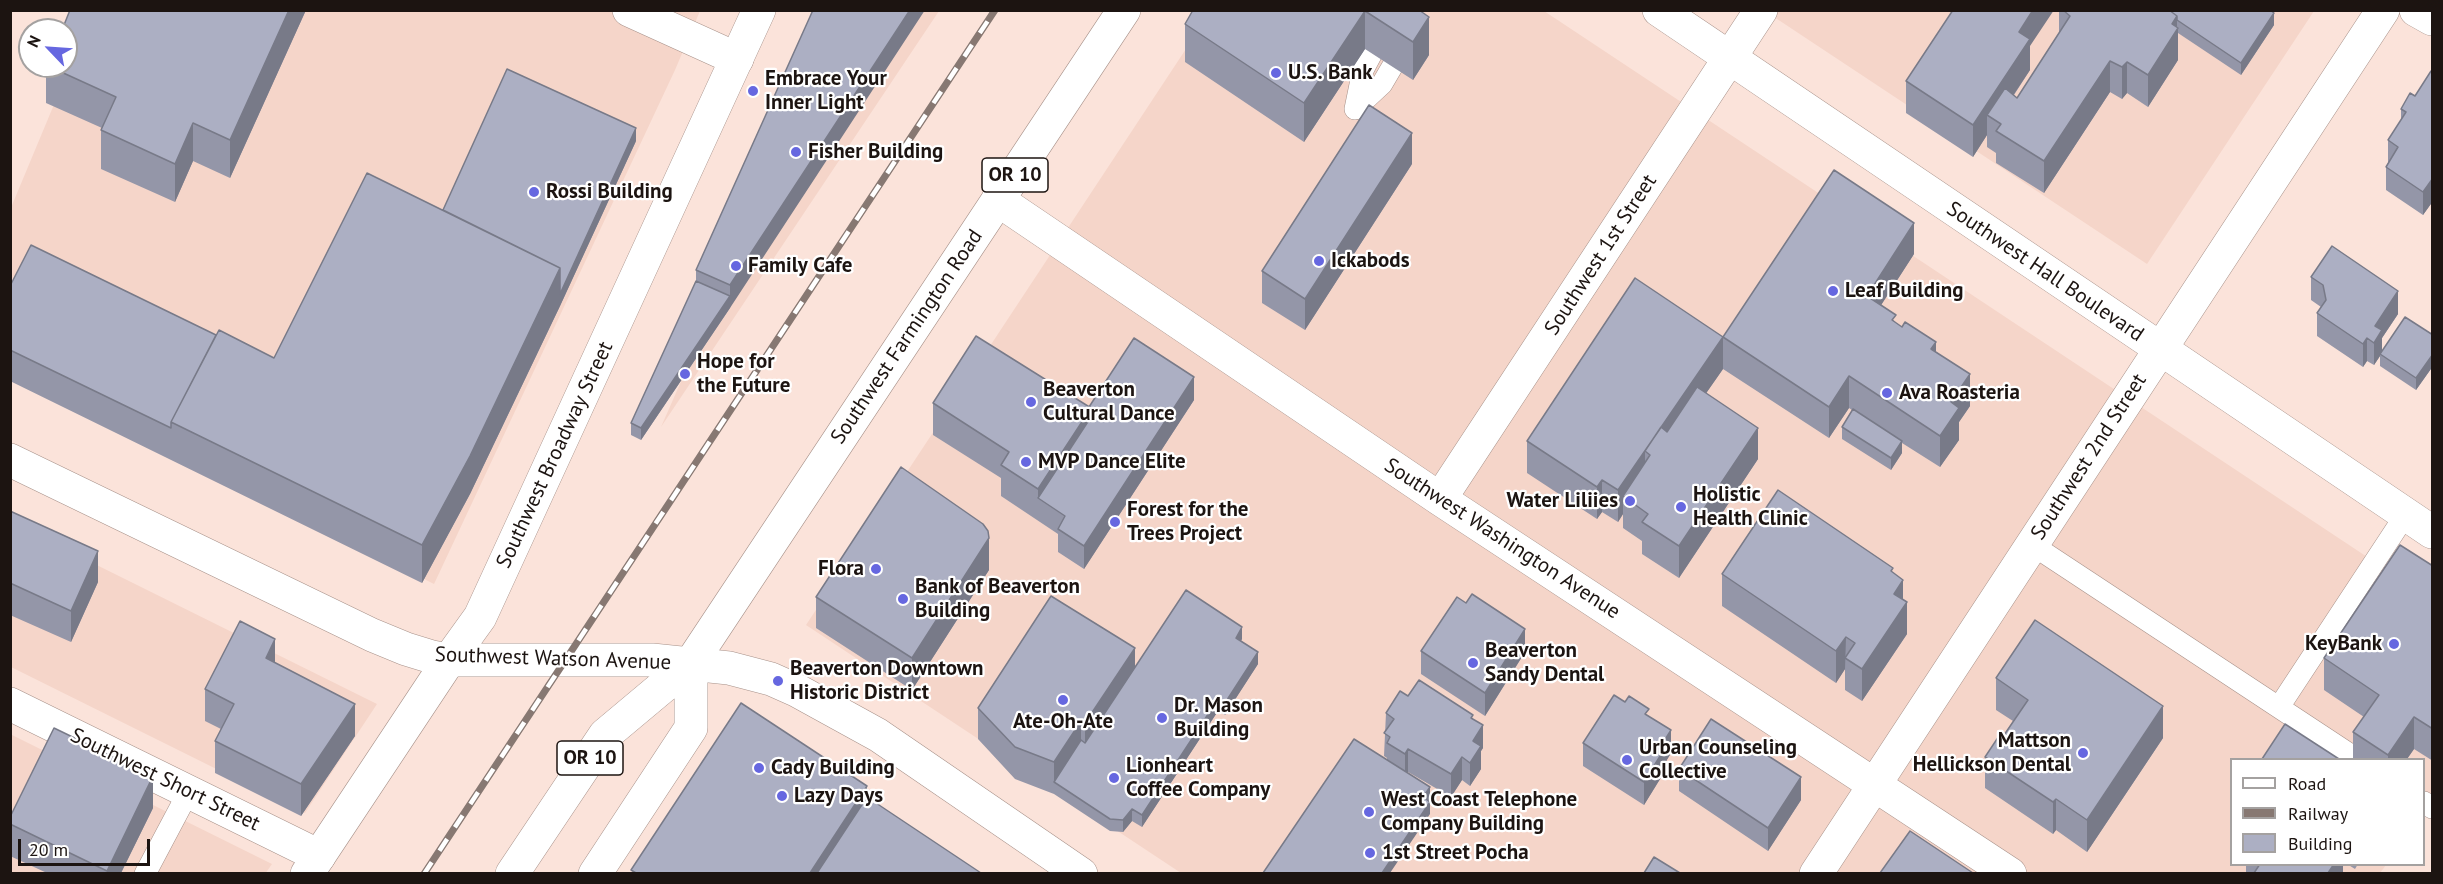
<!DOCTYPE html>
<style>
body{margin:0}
#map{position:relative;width:2443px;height:884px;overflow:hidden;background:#fbe3da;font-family:"PT Sans",sans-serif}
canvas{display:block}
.frame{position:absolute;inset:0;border:12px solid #1c1411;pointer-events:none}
.legend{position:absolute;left:2230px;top:758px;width:195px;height:108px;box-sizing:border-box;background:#fff;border:2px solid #a4a1a0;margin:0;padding:8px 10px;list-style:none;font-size:18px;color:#1c1411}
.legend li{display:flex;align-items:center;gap:12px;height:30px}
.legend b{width:30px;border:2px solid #a4a1a0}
.north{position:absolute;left:18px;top:18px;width:60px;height:60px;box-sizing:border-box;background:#fff;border:2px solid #a4a1a0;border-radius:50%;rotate:295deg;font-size:16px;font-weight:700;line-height:24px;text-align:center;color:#1c1411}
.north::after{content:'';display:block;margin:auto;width:21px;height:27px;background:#6667e0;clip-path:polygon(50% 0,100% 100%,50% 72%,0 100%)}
.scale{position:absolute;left:18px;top:839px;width:132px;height:27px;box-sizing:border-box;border:3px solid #1c1411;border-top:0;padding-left:8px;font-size:18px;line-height:21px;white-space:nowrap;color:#1c1411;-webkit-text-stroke:4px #fff;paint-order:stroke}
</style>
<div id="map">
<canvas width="2443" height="884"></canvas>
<div class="frame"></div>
<ul class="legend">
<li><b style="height:8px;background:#fff"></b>Road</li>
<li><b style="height:8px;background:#877872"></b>Railway</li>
<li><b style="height:16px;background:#acafc3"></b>Building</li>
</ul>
<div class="north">N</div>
<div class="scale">20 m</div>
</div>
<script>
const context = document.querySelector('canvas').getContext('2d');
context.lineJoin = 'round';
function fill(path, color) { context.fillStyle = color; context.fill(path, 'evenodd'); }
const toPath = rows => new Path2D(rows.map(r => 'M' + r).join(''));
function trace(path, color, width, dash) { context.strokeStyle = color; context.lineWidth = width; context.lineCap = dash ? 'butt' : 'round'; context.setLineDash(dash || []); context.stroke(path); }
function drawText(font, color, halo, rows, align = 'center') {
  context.font = font + ' "PT Sans",sans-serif'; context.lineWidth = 4.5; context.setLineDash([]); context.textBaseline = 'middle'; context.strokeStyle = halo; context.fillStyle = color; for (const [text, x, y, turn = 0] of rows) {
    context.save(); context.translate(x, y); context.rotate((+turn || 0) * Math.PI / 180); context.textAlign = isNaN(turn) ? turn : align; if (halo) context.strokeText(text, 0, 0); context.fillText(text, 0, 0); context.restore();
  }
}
const built = toPath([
 [93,11,700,11,675,70,434,584,11,372,10,210],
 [844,11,939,11,661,427],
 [1211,11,1544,11,2432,600,2432,794,2424,807,2424,760,2232,760,2232,864,2386,865,2380,873,1181,873,806,625],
 [1765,11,2314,11,2147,264],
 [10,522,377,704,305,813,11,667],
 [10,734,272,864,265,874,11,873]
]);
const service = toPath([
 [1355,109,1363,70,1372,53],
 [1355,109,1382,84,1392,67],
 [2031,544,2357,759],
 [2279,707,2406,514],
 [2424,802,2432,808],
 [145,874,189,791]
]);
const minor = toPath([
 [629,10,737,59],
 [2416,10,2432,19],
 [998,200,1440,499,2010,874],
 [1440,499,1761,10],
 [10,704,319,856],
 [1816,874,2383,10]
]);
const tertiary = toPath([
 [307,874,449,660,480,617,759,10]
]);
const secondary = toPath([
 [1659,10,2432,532],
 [10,460,372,635,406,649,432,657,449,660,652,660,729,668,771,679,798,691,878,735,1081,874]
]);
const primary = toPath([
 [512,874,605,735,691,663,1124,10],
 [595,874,691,728,691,663]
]);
const rail = toPath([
 [424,874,995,10]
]);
const wall = toPath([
 [306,10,230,178,193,161,175,202,101,169,101,130,102,128,46,103,46,66,66,66],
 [813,10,730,308,641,440,631,435,631,423,696,281,696,270],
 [1193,10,1419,10,1429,55,1413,80,1365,49,1304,142,1185,62,1185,24],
 [2059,10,2270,10,2274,25,2241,75,2178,33,2178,60,2148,107,2127,93,2122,99,2110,92,2044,193,1996,163,1996,153,1987,147,1987,135,1973,157,1906,113,1906,81,2030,46,2030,70,2014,95,2017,98,2059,34],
 [2433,72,2433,201,2423,215,2386,190,2386,167,2388,163,2388,140,2401,121,2401,109,2415,96],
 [636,141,560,306,470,494,422,583,10,381,10,286,216,335,274,358,443,210],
 [1412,164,1305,330,1262,303,1262,271],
 [1914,254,1881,305,1896,323,1936,352,1970,406,1959,422,1959,440,1940,467,1902,443,1902,453,1891,470,1842,439,1842,427,1852,410,1849,408,1829,438,1723,369,1723,337],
 [2311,277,2398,314,2382,338,2382,351,2433,335,2433,366,2416,390,2380,366,2380,356,2374,365,2367,361,2363,367,2317,336,2317,313,2321,307,2311,300],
 [1723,369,1706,393,1758,459,1679,578,1642,554,1642,541,1623,528,1623,514,1618,522,1602,512,1597,519,1527,473,1527,441],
 [1194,400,1084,569,1058,552,1058,534,1001,496,1001,478,933,435,933,403,1089,407],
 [10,511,98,582,71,642,10,615],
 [2433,566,2433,761,2414,749,2407,759,2353,759,2353,732,2364,717,2324,690,2324,658],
 [989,570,912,690,816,628,816,597],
 [1893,573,1903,600,1907,634,1862,701,1845,690,1845,669,1836,683,1722,606,1722,574],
 [1242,639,1241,641,1258,664,1225,715,1218,711,1142,827,1132,821,1123,832,1110,831,1054,794,1015,779,978,739,978,708],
 [1421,651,1525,652,1485,716,1421,674],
 [275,663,355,736,301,816,215,773,215,741,221,729,205,721,205,689],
 [1996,678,2163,738,2087,852,2056,830,2053,834,1985,788,1985,757,2002,738,2013,721,1996,710],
 [1408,696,1473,719,1483,748,1481,751,1481,769,1470,786,1462,780,1451,797,1408,772,1408,773,1430,799,1429,801,1430,814,1387,760,1387,758,1384,756,1386,713],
 [1649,716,1671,753,1665,763,1665,771,1644,805,1583,766,1583,743],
 [1679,769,1801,800,1768,851,1679,791],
 [153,808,121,873,47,873,10,856,10,817],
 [2244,864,2343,864,2343,873,2246,873,2246,866],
 [2347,864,2358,864,2355,869]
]);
const shadedWall = toPath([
 [289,10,306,10,230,178,230,140],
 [910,10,925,10,730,308,730,285],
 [2033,10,2054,10,2030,46,2030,70,1996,121,1987,115,1987,135,1973,157,1973,125,2019,32],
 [1365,11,1365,49,1304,142,1304,103],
 [2274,13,2274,25,2241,75,2241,63],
 [2177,16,2177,30,2178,28,2178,60,2148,107,2148,75,2172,24],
 [1429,17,1429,55,1413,80,1413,42],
 [2110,61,2110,92,2044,193,2044,161],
 [2127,62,2127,93,2122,99,2122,67],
 [193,123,193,161,175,202,175,164],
 [636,128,636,141,560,306,470,494,422,583,422,545,560,268],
 [1412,133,1412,164,1305,330,1305,299],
 [2433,178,2433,201,2423,215,2423,192],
 [1914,223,1914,254,1867,327,1867,296],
 [2398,291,2398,314,2382,338,2382,353,2380,354,2380,356,2374,365,2374,343,2375,326],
 [730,296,730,308,641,440,641,428],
 [1723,337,1723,369,1650,474,1650,455,1645,451,1645,481,1623,496,1623,514,1618,522,1618,490],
 [2367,338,2367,361,2363,367,2363,344],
 [1936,342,1936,374,1931,349],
 [2433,354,2433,366,2416,390,2416,378],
 [1970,374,1970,406,1959,422,1959,440,1940,467,1940,436,1951,402],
 [1849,376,1849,408,1829,438,1829,407],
 [1194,377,1194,400,1084,569,1084,546],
 [1091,408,1091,440,1038,498,1038,489],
 [1758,428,1758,459,1679,578,1679,546],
 [1902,441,1902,453,1891,470,1891,458],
 [1602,480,1602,512,1597,519,1597,487],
 [989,538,989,570,912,690,912,658],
 [98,551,98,582,71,642,71,611],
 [1903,580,1903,607,1907,602,1907,634,1862,701,1862,669,1894,594],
 [1242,627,1242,639,1236,650,1236,638],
 [1525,629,1525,652,1485,716,1485,693],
 [1846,637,1845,669,1836,683,1836,651],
 [275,639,275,671,266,658],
 [1135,648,1135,680,1085,755,1085,723],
 [1258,652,1258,664,1225,715,1225,703],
 [1218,699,1218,711,1142,827,1142,815],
 [355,704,355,736,301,816,301,784],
 [2163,706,2163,738,2087,852,2087,820],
 [2414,717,2414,749,2407,759,2388,759,2388,755],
 [1081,721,1081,752,1054,782,1054,794,1054,762],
 [1483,725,1483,748,1481,751,1481,769,1470,786,1470,763,1473,741],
 [1671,730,1671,753,1665,763,1665,771,1644,805,1644,782,1661,746],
 [1408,749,1408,772,1405,777,1405,754],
 [1462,757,1462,780,1451,797,1451,774],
 [153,776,153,808,121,873,107,873,107,871],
 [1801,777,1801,800,1768,851,1768,828],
 [867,786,867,809,825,873,810,873],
 [1430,787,1430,799,1423,809,1423,797],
 [2056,799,2056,830,2053,834,2053,802],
 [1430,802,1430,814,1390,873,1382,873],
 [1132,809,1132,821,1123,832,1123,820],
 [2334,864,2343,864,2343,873,2328,873]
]);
const building = toPath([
 [70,10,289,10,230,140,193,123,175,164,101,130,116,97,48,66,66,66,66,30,62,30,70,10],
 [813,10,910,10,730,285,696,270,813,10],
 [1193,10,1419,10,1429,17,1413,42,1365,11,1304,103,1185,24,1193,10],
 [1953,10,2033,10,2019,32,2030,39,1973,125,1906,81,1953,10],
 [2063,10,2169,10,2177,16,2172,24,2178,28,2148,75,2127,62,2122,67,2110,61,2044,161,1996,131,2001,124,1987,115,2005,88,2017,98,2070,16,2063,10],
 [2169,10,2270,10,2274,13,2241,63,2177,20,2177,16,2169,10],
 [507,69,636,128,560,294,560,268,443,210,507,69],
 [2431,71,2433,72,2433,178,2423,192,2386,167,2398,147,2388,140,2406,112,2401,109,2410,93,2415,96,2431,71],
 [1369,105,1412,133,1305,299,1262,271,1369,105],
 [1834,170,1914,223,1867,296,1896,315,1892,320,1902,327,1905,322,1936,342,1931,349,1970,374,1951,402,1959,408,1940,436,1849,376,1829,407,1723,337,1834,170],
 [367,173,560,268,470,456,422,545,171,422,219,330,274,358,367,173],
 [31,245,216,335,171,422,171,428,10,350,10,286,31,245],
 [2332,246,2398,291,2375,326,2382,330,2374,343,2367,338,2363,344,2317,313,2326,300,2323,285,2311,277,2332,246],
 [1635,278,1723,337,1618,490,1602,480,1597,487,1527,441,1635,278],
 [696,281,730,296,641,428,631,423,696,281],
 [2405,317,2433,335,2433,354,2416,378,2380,354,2405,317],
 [976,336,1091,408,1038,489,1001,465,1009,452,933,403,976,336],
 [1134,338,1194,377,1084,546,1058,529,1065,516,1038,498,1091,417,1091,408,1089,407,1134,338],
 [1697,387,1758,428,1679,546,1642,522,1648,514,1623,496,1650,455,1645,451,1661,427,1667,432,1697,387],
 [1853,409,1902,441,1891,458,1842,427,1853,409],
 [901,467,983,524,988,531,989,538,912,658,816,597,901,467],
 [1778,490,1893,568,1891,571,1903,580,1894,594,1907,602,1862,669,1845,658,1855,643,1846,637,1836,651,1722,574,1778,490],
 [10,511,98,551,71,611,10,583,10,511],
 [2400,545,2433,566,2433,729,2414,717,2388,755,2353,732,2379,695,2324,658,2400,545],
 [1186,590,1242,627,1236,638,1258,652,1225,703,1218,699,1142,815,1132,809,1123,820,1110,819,1054,782,1081,740,1085,743,1186,590],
 [1472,594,1525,629,1485,693,1421,651,1457,597,1466,603,1472,594],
 [1051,596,1135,648,1085,723,1081,721,1054,762,1015,747,978,708,1051,596],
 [2035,620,2163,706,2087,820,2056,799,2053,802,1985,757,1999,736,2002,738,2028,700,1996,678,2035,620],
 [240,621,275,639,266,658,355,704,301,784,215,741,234,704,205,689,240,621],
 [1419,680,1473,715,1471,718,1483,725,1473,741,1481,746,1470,763,1462,757,1451,774,1408,749,1405,754,1387,743,1390,737,1384,733,1394,719,1386,713,1400,691,1408,696,1419,680],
 [1614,695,1625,702,1629,696,1649,709,1645,714,1671,730,1661,746,1665,748,1644,782,1583,743,1614,695],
 [741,703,867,786,810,873,636,873,631,870,741,703],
 [1711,719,1801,777,1768,828,1679,769,1711,719],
 [2285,724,2339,759,2262,759,2285,724],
 [54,728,153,776,107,871,10,824,10,817,54,728],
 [1354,739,1430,787,1423,797,1430,802,1382,873,1263,873,1354,739],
 [867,797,981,873,817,873,867,797],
 [1910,831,1973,873,1880,873,1910,831],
 [1654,857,1680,873,1644,873,1654,857],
 [2260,864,2334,864,2328,873,2254,873,2260,864]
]);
const markers = [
 [1276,73,6,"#6667e0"],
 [753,91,6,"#6667e0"],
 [796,152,6,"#6667e0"],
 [534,192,6,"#6667e0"],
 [1319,261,6,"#6667e0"],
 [736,266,6,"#6667e0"],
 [1833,291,6,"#6667e0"],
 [685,374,6,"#6667e0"],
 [1887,393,6,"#6667e0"],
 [1031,402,6,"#6667e0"],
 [1026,462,6,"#6667e0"],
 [1630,501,6,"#6667e0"],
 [1681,507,6,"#6667e0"],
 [1115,522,6,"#6667e0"],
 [876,569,6,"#6667e0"],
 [903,599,6,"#6667e0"],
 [2394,644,6,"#6667e0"],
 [1473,663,6,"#6667e0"],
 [778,681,6,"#6667e0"],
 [1063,700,6,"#6667e0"],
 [1162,718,6,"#6667e0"],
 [2083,753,6,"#6667e0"],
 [1627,760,6,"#6667e0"],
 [759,768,6,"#6667e0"],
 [1114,778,6,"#6667e0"],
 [782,796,6,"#6667e0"],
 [1369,812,6,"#6667e0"],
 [1370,853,6,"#6667e0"]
];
const shields = [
 [1015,175,66],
 [590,758,66]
];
const shieldNames = [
 ["OR 10",1015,175],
 ["OR 10",590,758]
];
const poiNames = [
 ["U.S. Bank",1288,73],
 ["Embrace Your",765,79],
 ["Inner Light",765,103],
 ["Fisher Building",808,152],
 ["Rossi Building",546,192],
 ["Ickabods",1331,261],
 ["Family Cafe",748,266],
 ["Leaf Building",1845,291],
 ["Hope for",697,362],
 ["the Future",697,386],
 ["Beaverton",1043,390],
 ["Cultural Dance",1043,414],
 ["Ava Roasteria",1899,393],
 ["MVP Dance Elite",1038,462],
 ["Holistic",1693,495],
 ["Health Clinic",1693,519],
 ["Water Liliies",1618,501,"right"],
 ["Forest for the",1127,510],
 ["Trees Project",1127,534],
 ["Flora",864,569,"right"],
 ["Bank of Beaverton",915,587],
 ["Building",915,611],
 ["KeyBank",2382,644,"right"],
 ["Beaverton",1485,651],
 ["Sandy Dental",1485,675],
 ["Beaverton Downtown",790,669],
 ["Historic District",790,693],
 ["Dr. Mason",1174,706],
 ["Building",1174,730],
 ["Ate-Oh-Ate",1063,722,"center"],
 ["Mattson",2071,741,"right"],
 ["Hellickson Dental",2071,765,"right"],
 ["Urban Counseling",1639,748],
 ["Collective",1639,772],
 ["Lionheart",1126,766],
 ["Coffee Company",1126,790],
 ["Cady Building",771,768],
 ["Lazy Days",794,796],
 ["West Coast Telephone",1381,800],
 ["Company Building",1381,824],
 ["1st Street Pocha",1382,853]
];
const streetNames = [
 ["Southwest 1st Street",1601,255,-57],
 ["Southwest Hall Boulevard",2045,272,34],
 ["Southwest Farmington Road",907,337,-56],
 ["Southwest Broadway Street",555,455,-65],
 ["Southwest 2nd Street",2089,457,-57],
 ["Southwest Washington Avenue",1502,539,33],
 ["Southwest Watson Avenue",553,659,2],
 ["Southwest Short Street",165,780,26]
];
fill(built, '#f5d5c9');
trace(service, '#a79189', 22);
trace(minor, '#a79189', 34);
trace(tertiary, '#a79189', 34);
trace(secondary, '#a79189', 34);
trace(primary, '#a79189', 34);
trace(service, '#fff', 21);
trace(minor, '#fff', 33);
trace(tertiary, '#fff', 33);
trace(secondary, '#fff', 33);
trace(primary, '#fff', 33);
trace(rail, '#877872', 7);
trace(rail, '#fff', 4.5, [14]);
fill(wall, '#9496a8');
fill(shadedWall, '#787a88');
fill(building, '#acafc3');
trace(building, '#787a88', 1.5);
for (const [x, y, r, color] of markers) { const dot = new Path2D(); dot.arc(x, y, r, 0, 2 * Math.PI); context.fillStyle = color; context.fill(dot); trace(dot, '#fff', 2); }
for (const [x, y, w] of shields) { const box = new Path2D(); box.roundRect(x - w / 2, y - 17, w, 34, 4.5); context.fillStyle = '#fff'; context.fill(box); trace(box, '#1c1411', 1.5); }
drawText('bold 20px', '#1c1411', null, shieldNames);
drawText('bold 21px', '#1c1411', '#fff', poiNames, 'left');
drawText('21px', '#1c1411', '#fff', streetNames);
</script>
